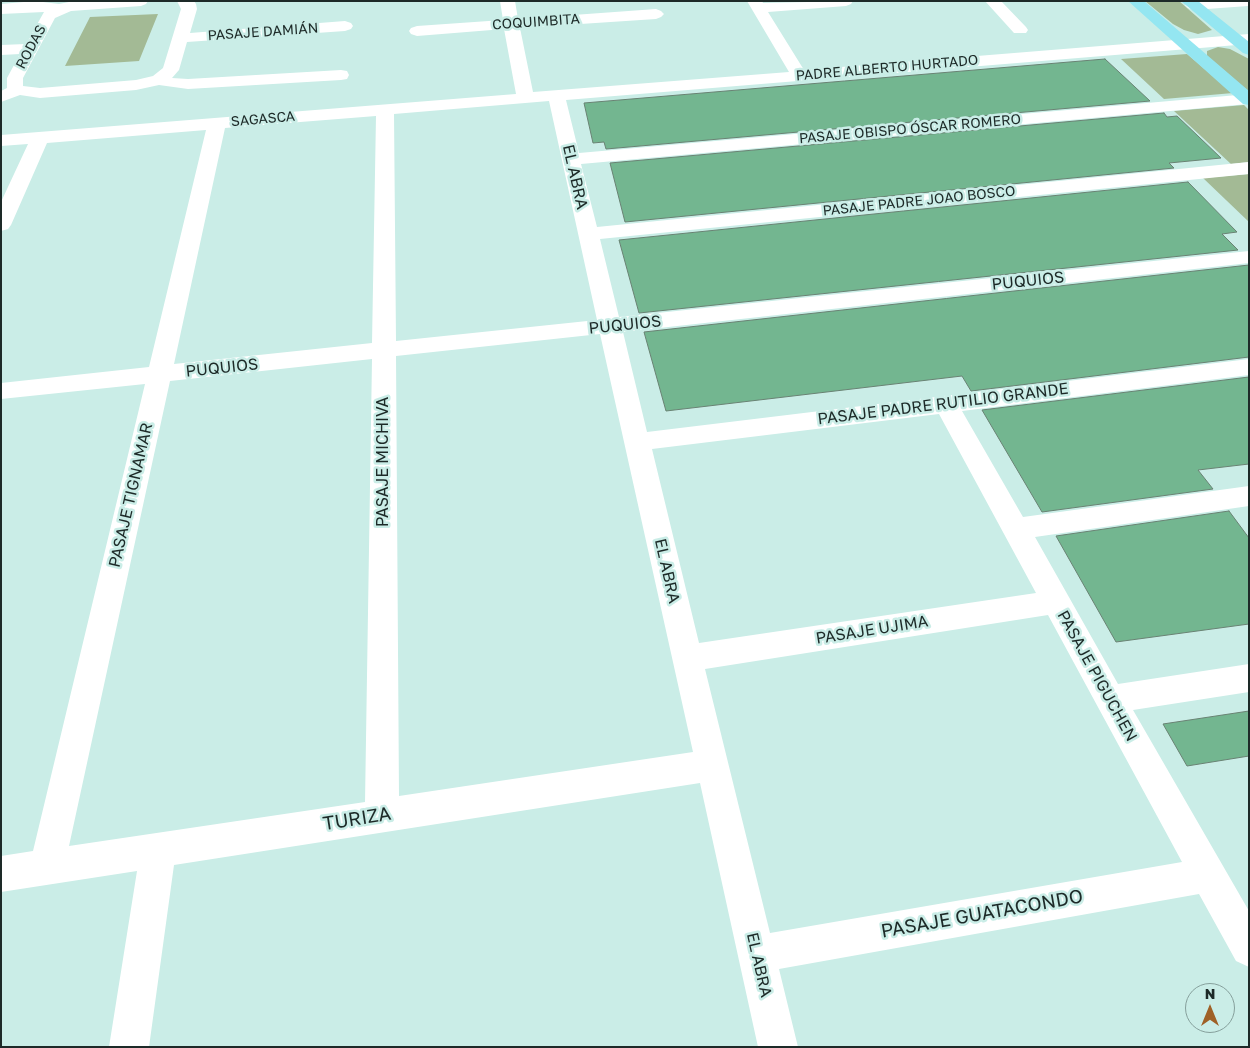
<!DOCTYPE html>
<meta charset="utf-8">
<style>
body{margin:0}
#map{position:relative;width:1250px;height:1048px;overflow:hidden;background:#caede7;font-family:"Golos Text",sans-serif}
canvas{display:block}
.frame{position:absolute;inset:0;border:2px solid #1d2a28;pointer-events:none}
.north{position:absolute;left:1185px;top:983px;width:50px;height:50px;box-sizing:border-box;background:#caede7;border:1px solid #859f9b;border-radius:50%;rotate:0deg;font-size:14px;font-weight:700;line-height:20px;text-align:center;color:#1d2a28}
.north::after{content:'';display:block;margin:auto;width:18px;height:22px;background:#9f6127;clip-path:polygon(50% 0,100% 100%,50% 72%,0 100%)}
</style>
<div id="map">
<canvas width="1250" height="1048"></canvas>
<div class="frame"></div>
<div class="north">N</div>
</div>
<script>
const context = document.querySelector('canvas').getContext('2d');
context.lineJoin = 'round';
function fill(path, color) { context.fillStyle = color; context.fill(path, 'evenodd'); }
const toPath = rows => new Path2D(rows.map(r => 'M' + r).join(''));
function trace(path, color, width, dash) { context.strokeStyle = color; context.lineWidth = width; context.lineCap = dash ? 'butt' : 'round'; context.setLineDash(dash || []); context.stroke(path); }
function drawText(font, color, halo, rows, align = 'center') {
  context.font = font + ' "Golos Text",sans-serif'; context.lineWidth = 5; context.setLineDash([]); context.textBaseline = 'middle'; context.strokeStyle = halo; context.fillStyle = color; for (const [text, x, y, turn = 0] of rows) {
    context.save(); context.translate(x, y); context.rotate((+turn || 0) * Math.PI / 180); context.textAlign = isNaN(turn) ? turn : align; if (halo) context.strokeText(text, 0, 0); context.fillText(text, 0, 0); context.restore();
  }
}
const green = toPath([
 [1145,1,1179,1,1212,30,1198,34,1184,30,1173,24],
 [158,14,139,61,65,66,90,17],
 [1218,47,1230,49,1249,59,1249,92,1207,56,1207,51],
 [1187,54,1233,93,1164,99,1121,59],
 [1244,105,1249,110,1249,162,1231,164,1174,111],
 [1249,174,1249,222,1203,178]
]);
const building = toPath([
 [1105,59,1150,101,606,149,604,142,593,143,584,103,1105,59],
 [1164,113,1167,117,1177,116,1221,158,1169,163,1174,168,625,222,610,163,1164,113],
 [1188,182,1237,232,1222,234,1238,250,639,313,619,240,1188,182],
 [1249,265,1249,357,971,391,962,376,666,411,644,332,1249,265],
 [1249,377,1249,464,1198,470,1213,489,1042,512,982,410,1249,377],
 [1229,511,1249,538,1249,624,1116,642,1056,536,1229,511],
 [1249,711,1249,756,1187,766,1163,724,1249,711]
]);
const minor = toPath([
 [35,1,59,4,74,1,148,1,146,4,141,6,71,11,55,18,23,78,23,86,40,88,136,80,153,76,163,68,181,9,177,1,194,1,196,4,197,9,190,33,345,21,351,23,353,26,351,29,345,31,187,42,179,70,172,78,188,79,341,70,347,71,349,75,347,79,341,80,188,89,159,85,136,90,40,98,20,95,1,102,1,91,7,88,7,78,20,54,1,55,1,45,26,44,44,12,1,14,1,4,35,1],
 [500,1,515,1,518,19,656,9,661,11,664,14,661,17,656,19,520,28,533,92,789,72,747,1,762,1,763,3,853,1,851,4,846,6,768,12,804,70,1249,34,1249,44,566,100,579,153,1249,94,1248,104,581,164,597,227,1249,162,1249,174,600,239,619,317,1249,251,1249,263,623,332,647,432,1249,359,1249,375,962,411,1023,517,1249,486,1249,506,1035,537,1118,684,1249,664,1249,692,1133,710,1249,911,1249,967,1236,961,1199,894,779,969,798,1047,758,1047,700,783,174,865,149,1047,109,1047,137,871,1,892,1,856,33,851,145,384,1,399,1,383,149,367,206,130,47,143,11,225,8,229,1,231,1,202,28,144,1,146,1,135,516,94,504,29,417,36,411,34,409,31,411,28,417,26,503,20,500,1],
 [549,101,597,320,396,341,394,114,549,101],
 [376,116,372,343,174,364,225,128,376,116],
 [600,334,693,752,399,796,396,356,600,334],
 [372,359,365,802,69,846,170,381,372,359],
 [939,414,1036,593,699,643,652,449,939,414],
 [1048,615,1182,862,770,933,705,669,1048,615],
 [985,1,1001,1,1026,27,1028,30,1026,33,1014,33,985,1],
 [1249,1,1248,6,1193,10,1188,8,1185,5,1190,1,1249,1]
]);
const major = toPath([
 [1128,1,1144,1,1249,91,1249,105,1243,104,1128,1],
 [1181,1,1198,1,1249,42,1249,55,1243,53,1181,1]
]);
const farStreetnames = [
 ["COQUIMBITA",536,22,-4],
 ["PASAJE DAMIÁN",263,32,-4],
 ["RODAS",31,47,-62],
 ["PADRE ALBERTO HURTADO",887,68,-5],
 ["SAGASCA",263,119,-5],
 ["PASAJE OBISPO ÓSCAR ROMERO",910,129,-5],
 ["PASAJE PADRE JOAO BOSCO",919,201,-6]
];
const streetNames = [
 ["EL ABRA",575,177,77],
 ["PUQUIOS",1028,281,-6],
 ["PUQUIOS",625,325,-6],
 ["PUQUIOS",222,368,-6],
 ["PASAJE PADRE RUTILIO GRANDE",943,404,-7],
 ["PASAJE MICHIVA",383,462,-90],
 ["PASAJE TIGNAMAR",131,495,-77],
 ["EL ABRA",667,571,77],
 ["PASAJE UJIMA",872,630,-9],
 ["PASAJE PIGUCHEN",1097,676,61],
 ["EL ABRA",759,965,77]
];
const nearStreetnames = [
 ["TURIZA",357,819,-9],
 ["PASAJE GUATACONDO",982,914,-10]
];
fill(green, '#a3ba95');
fill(building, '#73b690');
trace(building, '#698273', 1);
fill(minor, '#fff');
fill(major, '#94e6f1');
drawText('14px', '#1d2a28', '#caede7', farStreetnames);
drawText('16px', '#1d2a28', '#caede7', streetNames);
drawText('19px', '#1d2a28', '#caede7', nearStreetnames);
</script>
